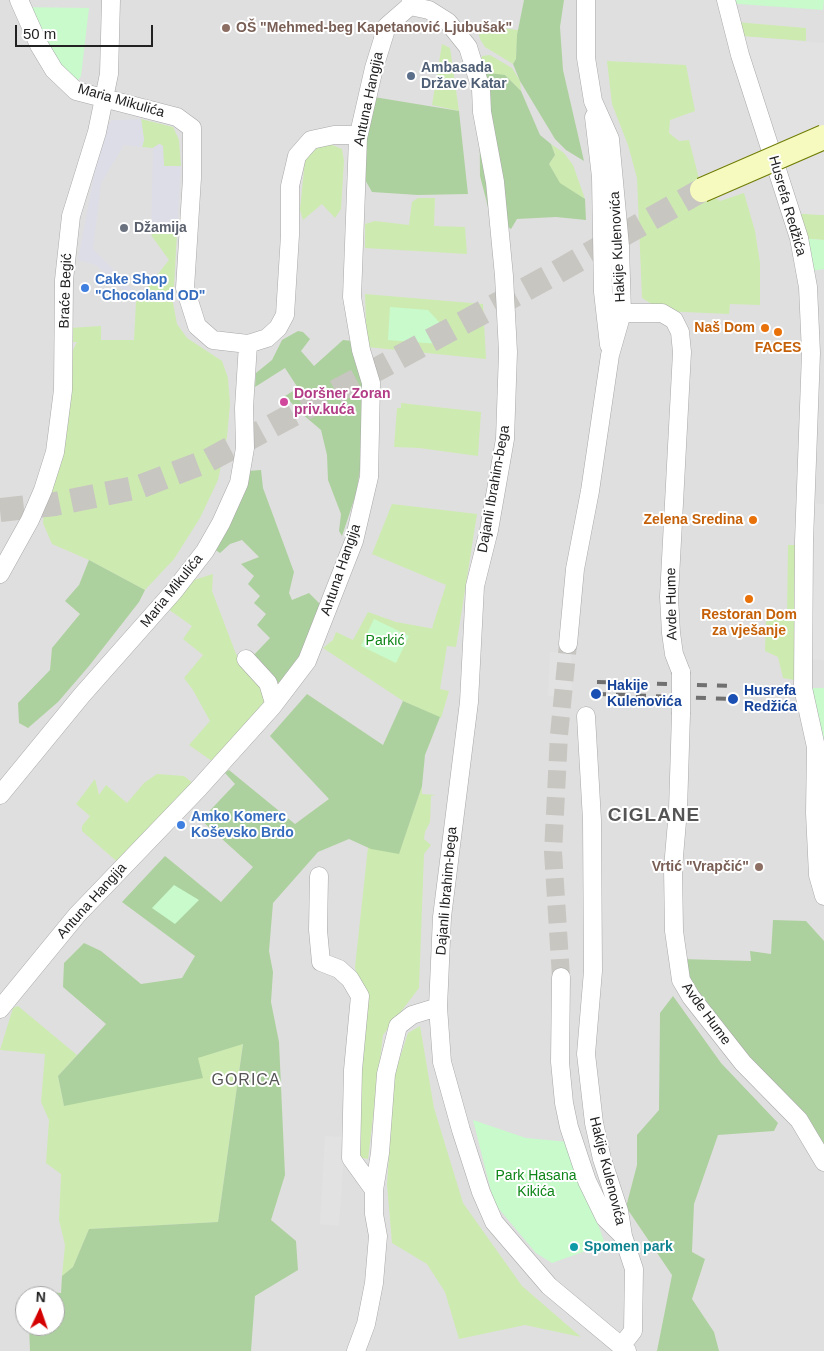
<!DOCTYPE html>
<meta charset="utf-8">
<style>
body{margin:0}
#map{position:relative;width:824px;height:1351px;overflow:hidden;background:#f2efe9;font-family:Helvetica,sans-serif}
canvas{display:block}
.north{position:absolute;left:15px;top:1286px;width:50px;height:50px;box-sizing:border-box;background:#fff;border:1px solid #a7a7a7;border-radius:50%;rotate:3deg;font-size:14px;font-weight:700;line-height:20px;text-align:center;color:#222}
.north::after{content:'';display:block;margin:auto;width:18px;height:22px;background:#d40000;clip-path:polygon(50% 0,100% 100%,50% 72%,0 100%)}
.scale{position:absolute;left:15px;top:25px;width:138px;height:22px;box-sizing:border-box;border:2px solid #222;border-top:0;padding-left:6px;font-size:15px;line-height:18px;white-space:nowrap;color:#222;-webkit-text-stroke:4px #fff;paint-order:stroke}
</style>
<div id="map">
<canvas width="824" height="1351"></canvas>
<div class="north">N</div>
<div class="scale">50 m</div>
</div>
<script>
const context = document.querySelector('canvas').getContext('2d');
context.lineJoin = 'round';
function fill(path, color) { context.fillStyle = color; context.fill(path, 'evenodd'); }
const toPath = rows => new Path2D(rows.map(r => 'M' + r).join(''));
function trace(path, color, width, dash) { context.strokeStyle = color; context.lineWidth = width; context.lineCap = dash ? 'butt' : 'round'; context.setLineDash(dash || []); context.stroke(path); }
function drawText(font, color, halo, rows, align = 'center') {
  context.font = font + ' Helvetica,sans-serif'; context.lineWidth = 4; context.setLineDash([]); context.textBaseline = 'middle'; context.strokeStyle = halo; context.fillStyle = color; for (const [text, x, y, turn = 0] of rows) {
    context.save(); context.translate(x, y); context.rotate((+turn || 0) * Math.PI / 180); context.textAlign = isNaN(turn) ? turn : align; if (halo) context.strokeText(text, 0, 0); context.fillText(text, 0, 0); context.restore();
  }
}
const residential = toPath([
 [0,0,824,0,824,1351,0,1351],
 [25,1296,55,1296,55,1326,25,1326]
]);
const grass = toPath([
 [724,21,806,28,806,41,727,35],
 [502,28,518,30,516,59,513,64,485,47,480,39,478,30,501,32],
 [442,44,450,48,459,111,432,105],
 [490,55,512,68,520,81,521,91,505,75,479,75,482,56],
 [607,61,686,65,695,111,670,120,669,133,679,141,689,140,702,190,720,201,744,193,755,231,760,263,760,305,730,304,729,314,663,311,642,298,637,178,628,145,612,104],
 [141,119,173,127,179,140,181,166,164,167,162,145,159,144,153,148,142,147,144,140],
 [551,144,564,153,573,165,585,199,560,184,549,164,555,155],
 [332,145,342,149,344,161,341,209,335,218,322,204,303,220,300,210,305,160,318,147],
 [418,198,435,198,434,226,465,227,467,254,365,248,365,224,375,221,409,225,412,202],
 [789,213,824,215,824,240,799,238],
 [154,232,177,233,173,303,177,324,187,338,222,361,228,378,230,404,227,437,218,480,200,518,174,559,145,590,89,560,52,544,43,523,44,512,63,458,69,358,77,342,71,342,70,328,101,326,101,340,134,340,136,302,169,260,151,235],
 [365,294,483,304,486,359,367,347],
 [401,403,481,412,478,456,419,448,394,447,397,408,401,408],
 [392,504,477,514,456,647,447,646,440,689,449,691,441,718,403,701,323,648,333,640,336,632,353,640,368,612,396,622,435,629,432,628,446,585,372,554],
 [788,545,799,545,800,681,783,678,778,657,765,651,766,616,787,616],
 [213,574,212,591,236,654,258,679,272,707,216,764,189,745,210,721,193,690,184,678,203,655,183,639,192,626,168,609,194,580],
 [157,774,184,776,199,788,122,866,82,831,82,826,90,816,76,804,95,779,99,795,106,785,127,803,144,783],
 [422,786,422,794,436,795,431,796,430,822,425,832,424,839,431,845,424,854,419,988,383,1035,368,1159,358,1157,364,1011,355,967,368,847,399,853],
 [18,1006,77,1055,58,1076,64,1106,194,1056,217,1052,243,1043,218,1222,89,1229,73,1267,62,1276,65,1245,59,1220,61,1174,46,1163,49,1120,41,1102,45,1054,0,1050,13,1008],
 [420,1026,434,1108,463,1203,522,1286,581,1337,525,1325,459,1339,445,1292,427,1264,392,1243,387,1185,394,1076,408,1033]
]);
const forest = toPath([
 [524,0,564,0,560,27,563,70,584,161,566,150,555,139,520,81,513,64,516,59,517,35],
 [489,73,505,75,521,91,540,135,551,144,555,155,549,164,560,183,585,199,586,220,556,217,517,219,511,229,490,215,480,176,479,75],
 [374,97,459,111,468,194,418,195,372,192,364,178,366,127],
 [298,331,303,332,310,339,301,351,314,366,343,340,353,341,363,385,363,452,356,494,342,536,339,531,341,514,328,480,327,455,321,430,301,413,285,396,298,388,285,368,255,387,256,373,272,360,282,340],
 [261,470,263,488,294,572,289,593,292,600,309,593,327,611,284,691,275,678,261,671,250,659,270,638,257,625,266,614,254,603,260,596,248,584,254,576,241,564,259,557,242,540,230,544,220,553,208,545,247,471],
 [89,560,145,590,139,602,89,666,58,702,28,728,19,723,18,703,50,670,52,648,80,614,65,601,79,585],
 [307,694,383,745,403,701,440,717,425,755,422,786,399,854,371,849,349,839,318,852,273,903,269,951,273,972,271,1002,279,1042,285,1175,271,1220,296,1241,298,1270,255,1296,251,1351,30,1351,29,1326,55,1326,55,1296,27,1296,27,1290,61,1293,62,1276,73,1267,89,1229,218,1222,243,1044,198,1058,203,1078,64,1106,58,1076,106,1024,63,987,64,963,84,943,101,951,141,984,182,978,195,956,122,902,165,856,221,902,253,867,201,820,235,784,225,773,229,770,295,824,329,799,270,736],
 [773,920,806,921,824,941,824,1166,694,990,681,959,751,961,750,951,771,954],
 [673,996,721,1063,778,1123,774,1131,718,1135,694,1204,692,1252,705,1259,692,1299,714,1332,719,1351,657,1351,672,1275,626,1207,637,1165,637,1135,659,1110,660,1013]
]);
const park = toPath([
 [718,0,824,0,823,10,725,3],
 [18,7,89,8,81,76,74,86],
 [799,238,824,240,824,269,805,272],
 [390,307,428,310,440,323,439,344,388,340],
 [374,619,409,636,396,663,361,646],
 [804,688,824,688,824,747],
 [174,885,199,900,175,924,152,908],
 [473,1120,526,1138,569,1142,605,1244,552,1263,536,1253,494,1203]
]);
const parking = toPath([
 [727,35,824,43,824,215,789,213],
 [806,503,824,504,824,660,804,659],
 [550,652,571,653,572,697,548,696],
 [325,1136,345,1137,339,1226,320,1224]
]);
const plaza = toPath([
 [141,119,144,140,142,147,124,145,101,183,93,249,140,297,128,295,96,265,78,260,102,132,112,120],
 [159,144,163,146,164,166,181,166,177,233,154,232,151,235,153,148]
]);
const streetTunnel = toPath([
 [561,977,553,852,559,735,568,644]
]);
const secondaryTunnel = toPath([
 [0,510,55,504,139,487,207,461,550,276,702,190]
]);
const street = toPath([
 [19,0,39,45,54,70,76,91,177,117,192,128,192,178,185,288,197,326,213,340,248,344,267,338,278,328,285,315,290,235,290,186,297,156,311,140,334,135,352,135,358,138],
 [726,0,740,55,799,238,808,287,811,353,804,541,803,688,816,747,815,813,818,875,824,896],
 [410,6,429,10,448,22,468,47,481,89,482,112,495,182,504,276,508,352,505,439,489,530,475,586,469,702,442,917,438,1007,442,1062,461,1130,481,1192,494,1222,549,1286,627,1351],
 [594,117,601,177,603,292,609,345],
 [622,313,662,313,674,320,680,332,682,352,669,597,671,633,674,654,681,672],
 [0,574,30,520,43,490,55,452,63,390,64,280,71,216,97,132,109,74,111,0],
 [568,644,575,569,590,491,610,355,622,313,620,246,610,139,593,101,586,58,586,0],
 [246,659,268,683,274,703],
 [681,714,678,810,673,868,674,931,681,980,691,997,743,1063,799,1120,824,1162],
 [586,716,592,820,593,971,586,1054,594,1123,602,1159,619,1211,623,1236,634,1269,633,1331,622,1345],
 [0,795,82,695,174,591,205,551,221,523,239,483,245,448,244,408,248,344],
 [319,876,318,930,321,962,339,969,350,979,360,996,353,1070,351,1158,374,1190],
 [561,977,560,1062,564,1103,569,1127,587,1181,605,1218,623,1236],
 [0,1009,77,915,199,788,272,707,307,661,354,541,369,477,371,383,361,350,352,297,358,138,374,68,387,26,410,6,411,0],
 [356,1351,366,1324,374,1283,378,1236,374,1214,374,1190,380,1153,386,1074,398,1026,412,1015,438,1007]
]);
const rail = toPath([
 [597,682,734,686],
 [596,694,733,699]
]);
const streetBridge = toPath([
 [681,714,681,672]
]);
const secondaryBridge = toPath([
 [702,190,824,137]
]);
const markers = [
 [226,28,5,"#8d6e63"],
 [411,76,5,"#5c6f8a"],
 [124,228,5,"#6b7280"],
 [85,288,5,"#3f7fe0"],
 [765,328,5,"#e8710a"],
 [778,332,5,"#e8710a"],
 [284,402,5,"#d1479c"],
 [753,520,5,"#e8710a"],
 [749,599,5,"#e8710a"],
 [596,694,6,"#1a4fb4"],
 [733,699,6,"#1a4fb4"],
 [181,825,5,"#3f7fe0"],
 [759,867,5,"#8d6e63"],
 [574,1247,5,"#0f9aa8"]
];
const educationNames = [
 ["OŠ \"Mehmed-beg Kapetanović Ljubušak\"",236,28],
 ["Vrtić \"Vrapčić\"",749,867,"right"]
];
const serviceNames = [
 ["Ambasada",421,68],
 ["Države Katar",421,84]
];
const streetNames = [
 ["Antuna Hangija",369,99,-78],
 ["Maria Mikulića",121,101,16],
 ["Husrefa Redžića",787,206,74],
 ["Hakije Kulenovića",618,247,-93],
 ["Braće Begić",66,291,-88],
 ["Dajanli Ibrahim-bega",494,489,-80],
 ["Antuna Hangija",341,570,-71],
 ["Maria Mikulića",172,591,-51],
 ["Avde Hume",672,604,-91],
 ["Dajanli Ibrahim-bega",447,891,-85],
 ["Antuna Hangija",92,901,-48],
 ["Avde Hume",706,1014,54],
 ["Hakije Kulenovića",607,1171,76]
];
const worshipNames = [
 ["Džamija",134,228]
];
const shopNames = [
 ["Cake Shop",95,280],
 ["\"Chocoland OD\"",95,296],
 ["Amko Komerc",191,817],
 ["Koševsko Brdo",191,833]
];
const foodNames = [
 ["Naš Dom",755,328],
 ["FACES",778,348,"center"],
 ["Zelena Sredina",743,520],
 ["Restoran Dom",749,615,"center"],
 ["za vješanje",749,631,"center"]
];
const hotelNames = [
 ["Doršner Zoran",294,394],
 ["priv.kuća",294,410]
];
const parkNames = [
 ["Parkić",385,641],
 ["Park Hasana",536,1176],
 ["Kikića",536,1192]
];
const transitNames = [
 ["Hakije",607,686],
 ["Kulenovića",607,702],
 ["Husrefa",744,691],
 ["Redžića",744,707]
];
const cultureNames = [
 ["Spomen park",584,1247]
];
const quarterNames = [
 ["GORICA",246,1081]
];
const districtNames = [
 ["CIGLANE",654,816]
];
fill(residential, '#e0dfdf');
fill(grass, '#cdebb0');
fill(forest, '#add19e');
fill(park, '#c8facc');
fill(parking, '#e2e2e2');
fill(plaza, '#dddde8');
trace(streetTunnel, '#c8c6c1', 18, [18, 9]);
trace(secondaryTunnel, '#c8c6c1', 24, [24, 12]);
trace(street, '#a9a9a9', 19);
trace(street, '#fff', 18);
trace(rail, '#707070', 4, [10, 10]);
trace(streetBridge, '#a9a9a9', 19, []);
trace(secondaryBridge, '#707d05', 26, []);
trace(streetBridge, '#fff', 18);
trace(secondaryBridge, '#f7fabf', 24);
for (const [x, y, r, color] of markers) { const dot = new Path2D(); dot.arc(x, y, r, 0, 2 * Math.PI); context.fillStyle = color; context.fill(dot); trace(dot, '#fff', 2); }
drawText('bold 14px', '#785e54', '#fff', educationNames, 'left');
drawText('bold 14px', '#4e5e75', '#fff', serviceNames, 'left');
drawText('14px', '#222', '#fff', streetNames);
drawText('bold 14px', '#5b616d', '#fff', worshipNames, 'left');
drawText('bold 14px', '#366cbe', '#fff', shopNames, 'left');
drawText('bold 14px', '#c56008', '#fff', foodNames, 'right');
drawText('bold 14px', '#b23c85', '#fff', hotelNames, 'left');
drawText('14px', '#0c8416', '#fff', parkNames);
drawText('bold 14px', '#164399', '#fff', transitNames, 'left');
drawText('bold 14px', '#0d838f', '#fff', cultureNames, 'left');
context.letterSpacing = '1px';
drawText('16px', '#555', '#fff', quarterNames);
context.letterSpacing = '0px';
context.letterSpacing = '1px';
drawText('bold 19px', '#555', '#fff', districtNames);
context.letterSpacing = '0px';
</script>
